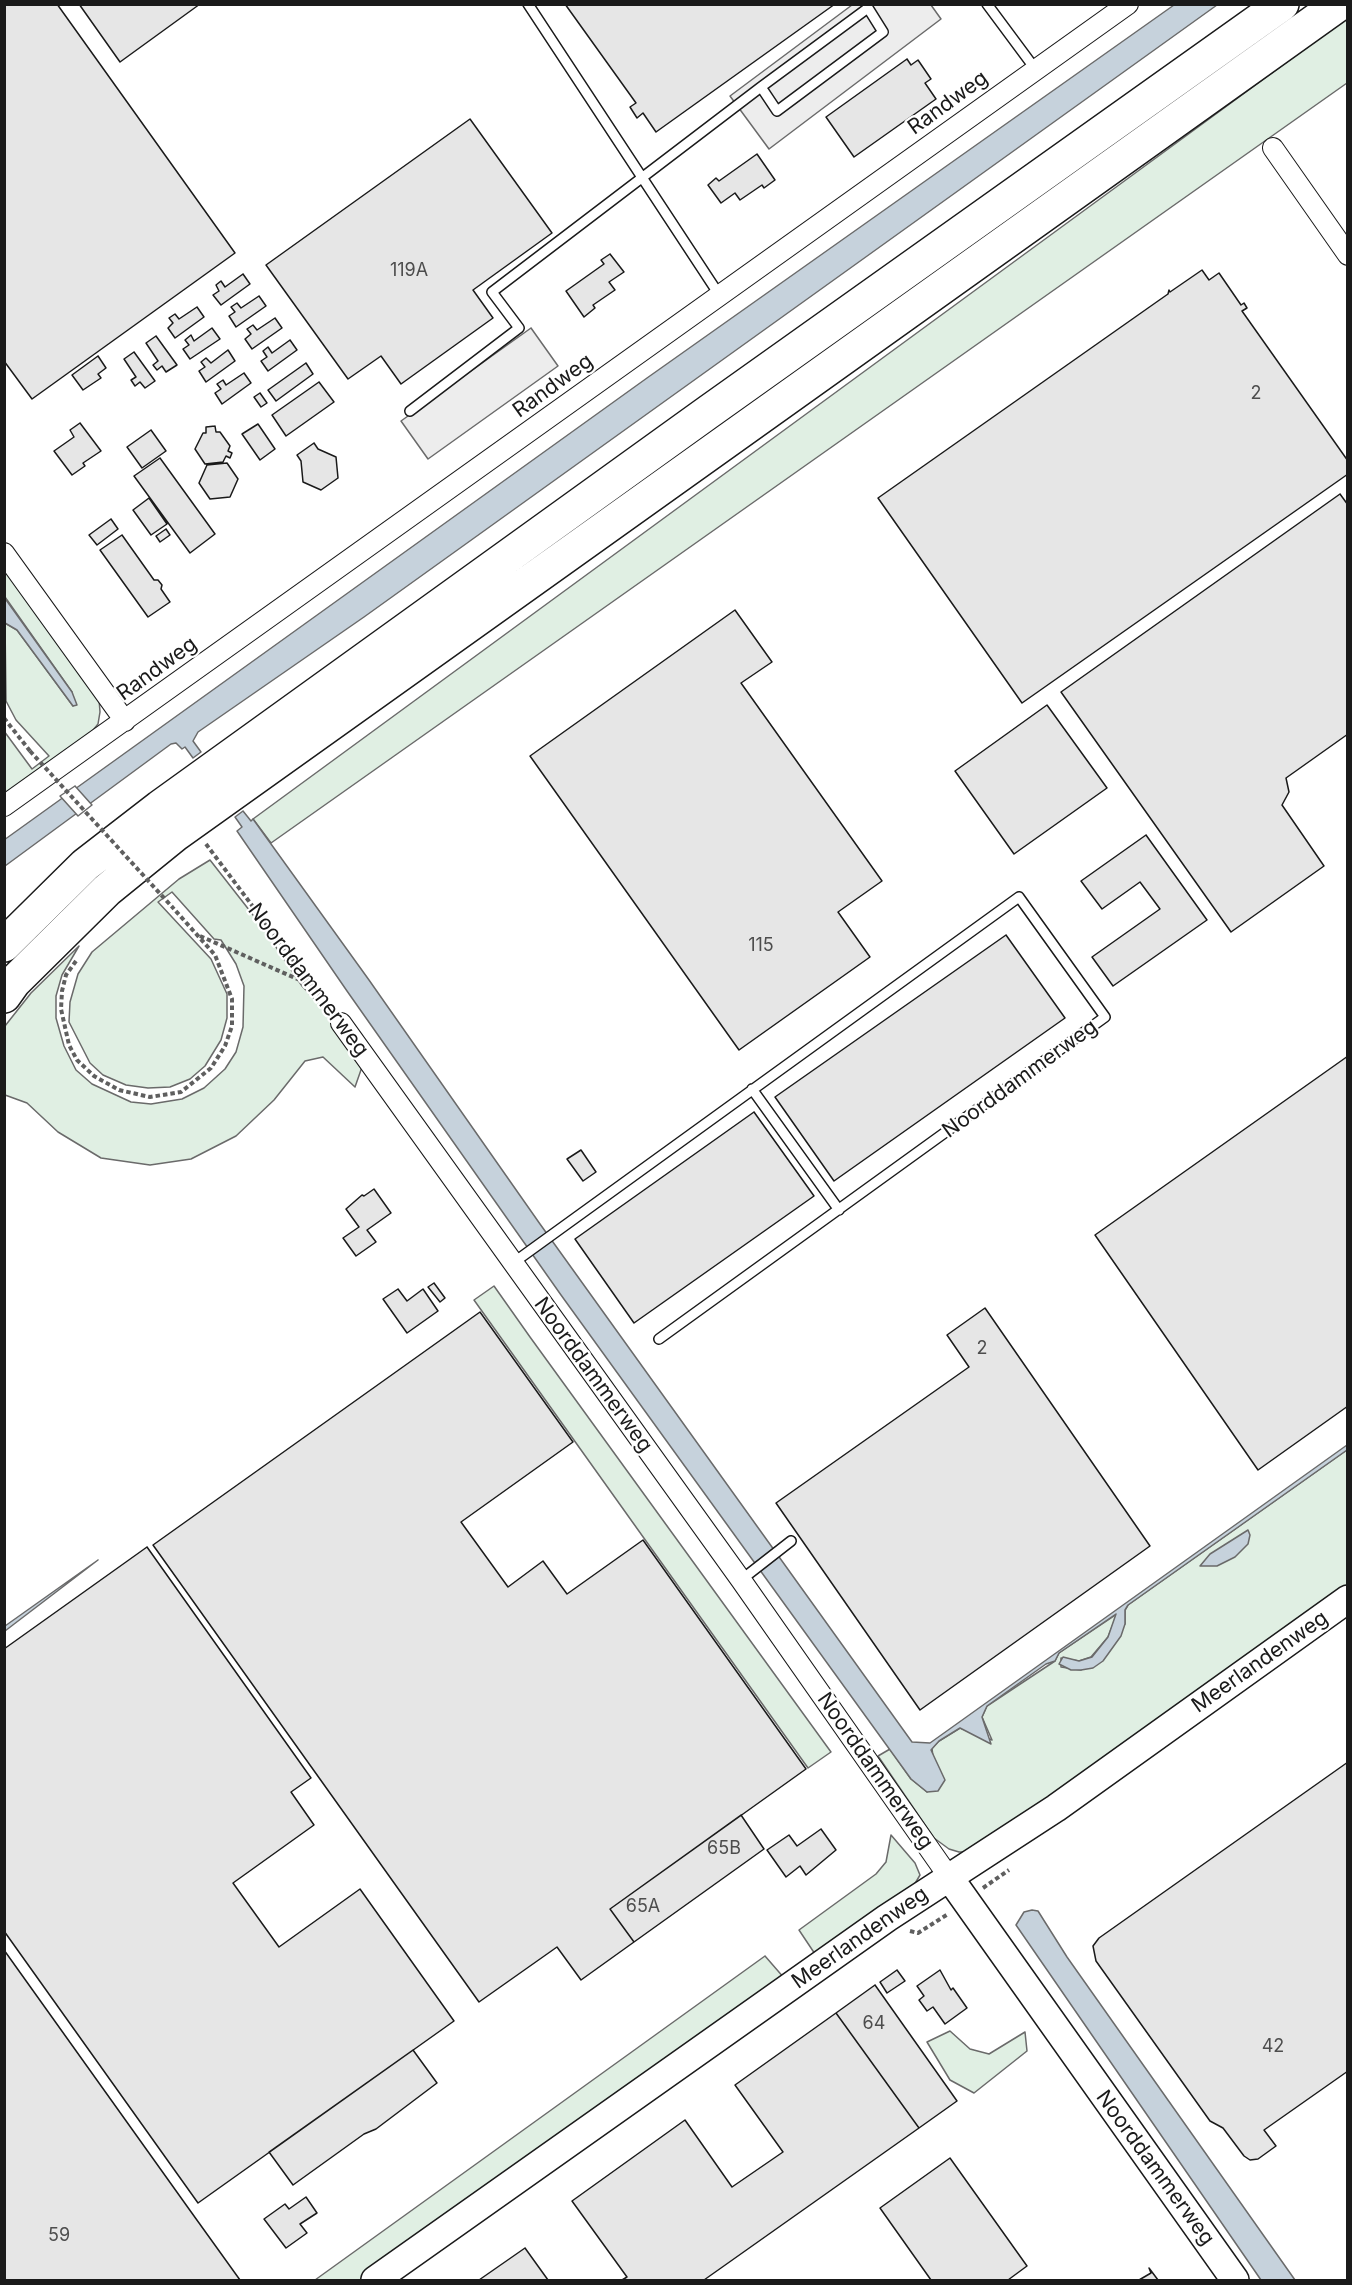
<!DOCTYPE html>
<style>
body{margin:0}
#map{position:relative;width:1352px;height:2285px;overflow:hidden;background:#fff;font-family:Inter,sans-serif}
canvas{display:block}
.frame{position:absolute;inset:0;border:6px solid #1a1a1a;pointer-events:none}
</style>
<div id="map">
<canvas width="1352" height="2285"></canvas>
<div class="frame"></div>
</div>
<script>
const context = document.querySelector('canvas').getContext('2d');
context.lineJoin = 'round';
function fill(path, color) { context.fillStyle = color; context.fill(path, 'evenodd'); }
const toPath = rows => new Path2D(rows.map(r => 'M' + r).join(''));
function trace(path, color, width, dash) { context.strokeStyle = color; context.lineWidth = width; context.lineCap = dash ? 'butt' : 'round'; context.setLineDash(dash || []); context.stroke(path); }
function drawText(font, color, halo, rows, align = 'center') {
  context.font = font + ' Inter,sans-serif'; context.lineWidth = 4.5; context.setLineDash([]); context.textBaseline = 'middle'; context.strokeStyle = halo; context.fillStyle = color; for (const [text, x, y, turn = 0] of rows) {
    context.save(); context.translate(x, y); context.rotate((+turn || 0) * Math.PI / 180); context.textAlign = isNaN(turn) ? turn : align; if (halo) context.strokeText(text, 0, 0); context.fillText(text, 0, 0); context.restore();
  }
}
const green = toPath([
 [1347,18,1347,83,271,843,253,819,1347,18],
 [5,565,99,699,100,712,98,724,90,734,5,795,4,731,32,769,49,756,16,720,6,701,5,623,17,630,73,706,72,692,5,597,5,565],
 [210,860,264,929,302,986,340,1026,362,1067,355,1087,323,1057,305,1061,274,1100,236,1136,191,1159,150,1165,101,1158,58,1132,27,1103,5,1095,5,1026,31,993,79,946,62,975,56,996,56,1018,64,1046,76,1070,92,1084,131,1102,151,1104,182,1099,204,1088,225,1069,236,1052,243,1027,244,986,236,964,221,940,214,939,172,892,158,902,211,959,227,994,227,1018,221,1040,205,1066,190,1079,170,1087,148,1088,126,1085,103,1075,90,1063,69,1022,70,1002,78,974,92,952,179,879,210,860],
 [494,1286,530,1337,831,1752,808,1768,474,1300,494,1286],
 [1347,1450,1347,1587,985,1845,969,1852,959,1852,949,1849,934,1838,878,1756,890,1749,911,1779,927,1792,933,1757,932,1748,939,1741,960,1728,992,1740,982,1717,987,1706,1055,1661,1059,1653,1117,1614,1108,1637,1091,1657,1079,1661,1061,1658,1061,1667,1081,1670,1125,1624,1125,1610,1128,1605,1347,1450],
 [891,1835,915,1863,920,1875,913,1887,817,1957,799,1930,876,1874,886,1862,891,1835],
 [765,1956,785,1979,576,2125,361,2280,315,2280,765,1956],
 [950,2031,970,2049,989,2054,1025,2032,1027,2051,974,2093,950,2080,927,2042,950,2031]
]);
const parking = toPath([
 [852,5,931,5,941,19,769,149,730,96,852,5],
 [531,328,558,366,428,459,401,421,531,328]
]);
const water = toPath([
 [1174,5,1217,5,364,617,198,732,193,741,201,752,193,758,185,747,182,749,176,743,171,744,5,866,4,840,647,378,1174,5],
 [4,597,72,692,77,705,73,706,17,630,5,623,4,597],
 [243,811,251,821,253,819,369,980,540,1224,912,1742,930,1743,1347,1445,1347,1450,1128,1605,1125,1610,1125,1624,1121,1636,1103,1661,1093,1668,1081,1670,1071,1670,1059,1664,1063,1657,1079,1661,1092,1657,1108,1637,1116,1614,1059,1653,1055,1661,1046,1664,987,1706,982,1717,991,1744,960,1728,939,1741,931,1750,945,1780,938,1791,927,1792,911,1779,561,1295,347,991,237,831,242,827,235,817,243,811],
 [1248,1530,1250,1535,1248,1544,1235,1557,1217,1566,1200,1566,1210,1554,1248,1530],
 [98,1560,5,1631,5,1626,98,1560],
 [1032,1910,1038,1911,1067,1957,1295,2280,1261,2280,1016,1925,1024,1912,1032,1910]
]);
const pier = toPath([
 [75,786,92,805,78,816,60,796,75,786]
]);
const building = toPath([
 [4,4,57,4,235,253,32,399,4,361,4,4],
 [79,4,200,4,120,62,79,4],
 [565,4,835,4,656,132,643,113,637,118,630,107,636,103,565,4],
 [907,59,911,65,918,60,931,79,925,83,936,99,854,157,826,117,907,59],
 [470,119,552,233,473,290,493,318,401,384,381,356,348,379,266,265,470,119],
 [757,154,775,180,764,188,762,185,740,200,735,193,721,203,708,185,716,178,719,181,757,154],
 [610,254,624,272,609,282,615,290,593,305,595,308,584,317,566,291,604,264,601,260,610,254],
 [1202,270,1209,280,1219,273,1241,305,1244,303,1247,308,1242,311,1348,461,1348,474,1022,703,878,498,1158,301,1168,294,1169,290,1170,292,1202,270],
 [243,274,250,284,221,305,213,295,219,291,216,285,221,281,225,287,243,274],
 [259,296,266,306,236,327,229,316,235,312,231,307,237,303,241,308,259,296],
 [197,307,204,317,175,338,168,328,173,323,169,318,175,314,179,319,197,307],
 [275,318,282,328,252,349,245,339,251,334,247,329,253,325,257,330,275,318],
 [212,328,220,339,190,359,183,349,189,345,185,340,191,335,194,341,212,328],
 [156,336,177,365,166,372,162,366,157,370,153,365,158,361,146,343,156,336],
 [290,340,297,350,268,371,261,361,267,357,263,351,268,347,272,353,290,340],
 [228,350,235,361,206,382,199,371,205,367,201,362,206,358,211,363,228,350],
 [134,352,155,381,145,388,140,382,135,386,131,380,136,377,124,359,134,352],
 [98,356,106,368,98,374,101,378,83,390,72,375,98,356],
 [306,363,313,374,276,401,268,390,306,363],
 [244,373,251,383,222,404,215,393,221,389,217,384,223,380,226,385,244,373],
 [319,382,334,402,286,436,272,415,319,382],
 [260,393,267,403,261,407,254,397,260,393],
 [80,423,101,451,83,463,85,466,72,475,54,451,74,437,70,430,80,423],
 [258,424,275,449,260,460,242,434,258,424],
 [215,426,216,432,220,432,230,446,228,451,232,453,230,458,226,456,223,462,205,464,195,449,203,433,206,433,206,427,215,426],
 [151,430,166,451,142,468,127,447,151,430],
 [314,443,318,449,336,457,338,478,321,490,303,482,301,461,297,455,314,443],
 [160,458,215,534,190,553,134,476,160,458],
 [227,463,238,479,230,497,210,499,199,483,207,465,227,463],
 [1340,494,1348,505,1348,734,1286,778,1289,792,1282,805,1324,866,1231,932,1061,692,1340,494],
 [149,498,167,524,151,535,133,510,149,498],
 [111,519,118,529,97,545,89,535,111,519],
 [166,529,170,535,160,542,156,536,166,529],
 [122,535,154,580,158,580,162,585,161,589,170,602,148,617,100,550,122,535],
 [735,610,772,662,741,683,882,881,838,912,870,957,739,1050,530,756,735,610],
 [1047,705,1107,788,1014,854,955,771,1047,705],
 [1146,835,1207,920,1113,986,1092,957,1160,909,1140,882,1102,909,1081,881,1146,835],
 [1006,935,1065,1018,834,1181,775,1097,1006,935],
 [1348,1056,1348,1406,1258,1470,1095,1235,1348,1056],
 [754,1112,814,1196,634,1323,575,1239,754,1112],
 [581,1150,596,1172,583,1181,567,1159,581,1150],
 [374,1189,391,1213,367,1230,376,1242,356,1256,343,1238,359,1227,346,1209,362,1195,364,1196,374,1189],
 [434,1283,445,1298,440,1302,428,1287,434,1283],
 [398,1289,407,1301,423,1289,438,1311,407,1333,383,1299,398,1289],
 [985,1308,1150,1546,920,1710,776,1503,969,1367,947,1335,985,1308],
 [480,1312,573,1442,461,1522,508,1587,543,1561,567,1594,643,1540,806,1769,610,1909,634,1942,581,1980,557,1947,479,2002,153,1545,480,1312],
 [147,1547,311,1778,291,1792,314,1825,233,1883,279,1947,360,1889,454,2021,198,2203,4,1931,4,1649,147,1547],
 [1348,1762,1348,2071,1264,2130,1276,2146,1258,2159,1250,2160,1244,2156,1223,2128,1210,2121,1096,1961,1093,1946,1099,1938,1348,1762],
 [741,1815,764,1849,634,1942,610,1909,741,1815],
 [821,1829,836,1850,806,1875,800,1866,786,1877,767,1850,789,1835,797,1846,821,1829],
 [4,1950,189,2209,240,2280,4,2280,4,1950],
 [897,1970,905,1981,887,1993,880,1982,897,1970],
 [940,1970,951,1990,953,1988,967,2008,945,2024,933,2007,927,2011,919,2000,924,1996,917,1986,940,1970],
 [875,1985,957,2101,919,2128,836,2013,875,1985],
 [836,2013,919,2128,704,2280,622,2280,627,2277,572,2201,685,2120,732,2187,783,2152,735,2085,836,2013],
 [413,2050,437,2083,376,2129,364,2134,293,2185,269,2152,413,2050],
 [950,2158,1027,2266,1008,2280,931,2280,880,2208,950,2158],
 [306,2197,317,2213,300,2224,307,2233,286,2248,264,2219,285,2204,289,2209,306,2197],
 [525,2248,548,2280,479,2280,525,2248],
 [1149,2268,1158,2280,1139,2280,1151,2273,1149,2268]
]);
const path = toPath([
 [4,718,30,751],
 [206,844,329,1008],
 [200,936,311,985],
 [76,961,66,975,62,991,61,1009,69,1045,77,1060,94,1076,119,1090,150,1097,181,1092,211,1068,225,1046,232,1026,232,999,215,955,174,909],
 [983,1888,1009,1870],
 [910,1931,918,1933,948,1914]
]);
const lane = toPath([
 [528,4,720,296],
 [987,4,1036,70],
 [410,411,519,328,492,292,761,87,868,8,883,32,777,111,761,87],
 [752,1089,839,1210],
 [513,1263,1019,897,1105,1017,659,1339],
 [741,1580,791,1541]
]);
const street = toPath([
 [1273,148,1348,255],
 [4,553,125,721],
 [4,806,1128,4],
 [341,1023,741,1580,949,1877]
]);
const secondary = toPath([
 [949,1877,1235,2280],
 [375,2280,887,1918,1056,1808,1348,1599]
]);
const highway = toPath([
 [4,945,85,865,160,807,707,413,1282,4],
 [4,996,14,982,107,890,176,834,1339,4]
]);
const pathBridge = toPath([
 [30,751,174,909]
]);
const numberNames = [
 ["119A",409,271],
 ["2",1256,394],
 ["115",761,946],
 ["2",982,1349],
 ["65B",724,1849],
 ["65A",643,1907],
 ["64",874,2024],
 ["42",1273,2047],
 ["59",59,2236]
];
const streetNames = [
 ["Randweg",948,103,-36],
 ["Randweg",553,386,-36],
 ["Randweg",157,669,-36],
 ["Noorddammerweg",308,980,53],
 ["Noorddammerweg",1020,1079,-36],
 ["Noorddammerweg",593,1375,54],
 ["Meerlandenweg",1260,1662,-35],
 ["Noorddammerweg",875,1771,55],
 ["Meerlandenweg",860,1938,-35],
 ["Noorddammerweg",1155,2168,54]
];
fill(green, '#e0efe3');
trace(green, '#6a6a6a', 1.5);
fill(parking, '#ededed');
trace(parking, '#6a6a6a', 1.5);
fill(water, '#c6d2dc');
trace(water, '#6a6a6a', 1.5);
fill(pier, '#fff');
trace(pier, '#6a6a6a', 1.5);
fill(building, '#e6e6e6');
trace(building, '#1a1a1a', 1.5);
trace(lane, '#1a1a1a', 12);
trace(street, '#1a1a1a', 22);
trace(secondary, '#1a1a1a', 30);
trace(highway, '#1a1a1a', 36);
trace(path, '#5f5f5f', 4, [4.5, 3]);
trace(lane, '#fff', 9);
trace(street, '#fff', 20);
trace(secondary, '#fff', 27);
trace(highway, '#fff', 33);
trace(pathBridge, '#5f5f5f', 4, [4.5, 3]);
drawText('18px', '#4d4d4d', null, numberNames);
drawText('21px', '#1a1a1a', '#fff', streetNames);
</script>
